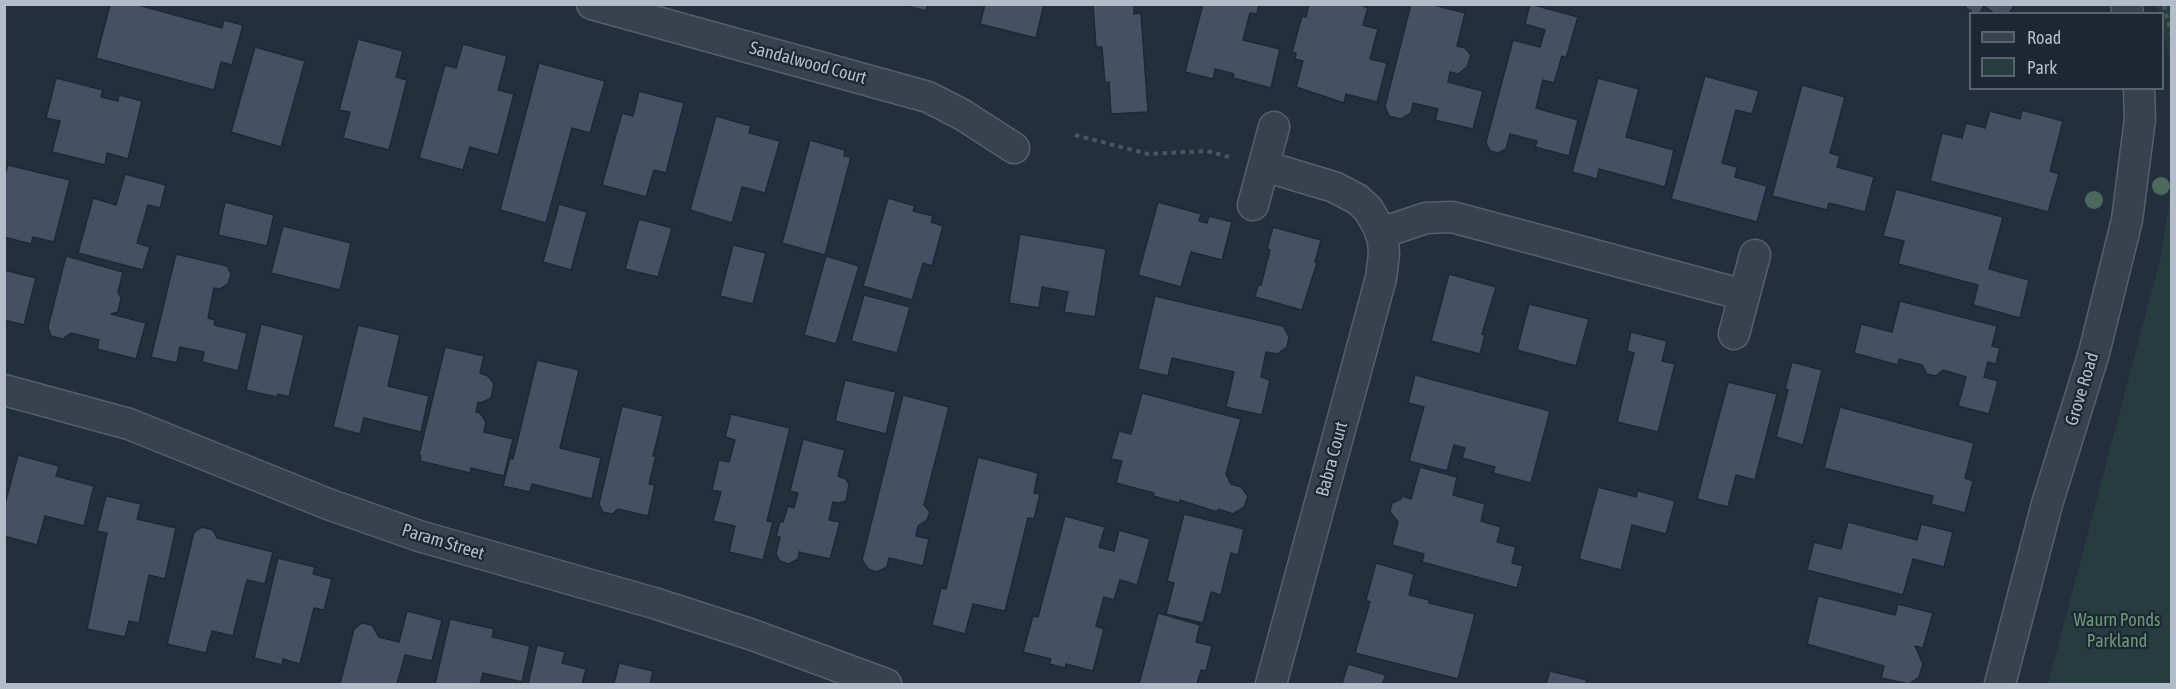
<!DOCTYPE html>
<style>
body{margin:0}
#map{position:relative;width:2176px;height:689px;overflow:hidden;background:#242f3e;font-family:"Asap Condensed",sans-serif}
canvas{display:block}
.frame{position:absolute;inset:0;border:6px solid #b4bcc9;pointer-events:none}
.legend{position:absolute;left:1969px;top:12px;width:195px;height:78px;box-sizing:border-box;background:#1d2633;border:2px solid #59626f;margin:0;padding:8px 10px;list-style:none;font-size:18px;color:#b4bcc9}
.legend li{display:flex;align-items:center;gap:12px;height:30px}
.legend b{width:30px;border:2px solid #59626f}
</style>
<div id="map">
<canvas width="2176" height="689"></canvas>
<div class="frame"></div>
<ul class="legend">
<li><b style="height:8px;background:#38414e"></b>Road</li>
<li><b style="height:16px;background:#263c3f"></b>Park</li>
</ul>
</div>
<script>
const context = document.querySelector('canvas').getContext('2d');
context.lineJoin = 'round';
function fill(path, color) { context.fillStyle = color; context.fill(path, 'evenodd'); }
const toPath = rows => new Path2D(rows.map(r => 'M' + r).join(''));
function trace(path, color, width, dash) { context.strokeStyle = color; context.lineWidth = width; context.lineCap = dash ? 'butt' : 'round'; context.setLineDash(dash || []); context.stroke(path); }
function drawText(font, color, halo, rows, align = 'center') {
  context.font = font + ' "Asap Condensed",sans-serif'; context.lineWidth = 4.5; context.setLineDash([]); context.textBaseline = 'middle'; context.strokeStyle = halo; context.fillStyle = color; for (const [text, x, y, turn = 0] of rows) {
    context.save(); context.translate(x, y); context.rotate((+turn || 0) * Math.PI / 180); context.textAlign = isNaN(turn) ? turn : align; if (halo) context.strokeText(text, 0, 0); context.fillText(text, 0, 0); context.restore();
  }
}
const green = toPath([
 [2157,5,2171,5,2171,65,2163,28,2162,14,2159,13],
 [2171,191,2171,684,2048,684,2161,256]
]);
const building = toPath([
 [112,4,135,4,222,28,224,20,243,25,232,65,221,62,214,90,96,58,110,5,112,4],
 [899,4,928,4,926,11,899,4],
 [985,4,1044,4,1036,38,980,24,985,4],
 [1093,4,1134,4,1134,14,1141,13,1148,112,1111,114,1109,82,1105,83,1102,47,1096,47,1093,4],
 [1203,4,1259,4,1257,14,1250,13,1243,40,1280,49,1271,88,1233,78,1234,74,1215,69,1213,79,1185,72,1203,4],
 [1309,4,1359,4,1368,8,1363,25,1378,29,1370,59,1387,63,1377,102,1346,94,1344,103,1296,87,1303,61,1295,59,1296,53,1292,52,1302,16,1306,17,1309,4],
 [1411,4,1430,4,1465,13,1457,46,1465,48,1471,55,1467,67,1458,74,1450,72,1448,82,1483,91,1473,129,1435,120,1438,109,1413,103,1411,113,1401,119,1389,116,1385,106,1411,4],
 [1530,4,1578,17,1566,58,1562,56,1554,83,1543,80,1536,108,1578,120,1569,156,1535,147,1537,141,1510,134,1506,149,1498,153,1490,151,1486,142,1513,40,1540,47,1545,30,1525,24,1530,4],
 [1962,4,2015,4,2009,14,1995,14,1984,6,1979,14,1974,14,1962,4],
 [358,39,403,51,396,77,407,80,389,150,343,138,350,112,339,110,358,39],
 [463,44,507,56,498,90,514,94,498,155,470,147,463,170,419,158,445,65,456,68,463,44],
 [255,47,305,61,281,147,231,132,255,47],
 [539,63,605,81,590,133,572,128,546,223,500,210,539,63],
 [1705,76,1759,91,1752,114,1736,110,1722,163,1737,167,1735,177,1767,186,1757,222,1671,199,1705,76],
 [56,78,103,90,101,97,118,101,119,95,142,101,128,159,107,153,105,165,52,152,60,121,46,118,56,78],
 [1598,78,1639,89,1626,137,1674,150,1665,187,1599,169,1597,179,1572,172,1598,78],
 [1802,85,1845,97,1830,153,1840,156,1837,167,1874,177,1865,212,1829,203,1827,210,1772,196,1802,85],
 [639,91,684,103,666,173,654,170,646,197,602,185,622,113,633,116,639,91],
 [2022,110,2063,121,2050,171,2059,174,2048,212,1930,181,1942,133,1962,138,1966,123,1985,128,1990,111,2020,119,2022,110],
 [716,116,751,126,749,133,780,141,765,193,742,187,732,223,690,210,716,116],
 [810,140,845,150,844,156,851,157,825,255,782,243,810,140],
 [8,165,70,180,54,242,33,237,31,244,4,237,4,177,8,165],
 [125,174,166,185,160,208,148,205,137,243,150,247,143,270,78,253,93,198,116,205,125,174],
 [1896,189,2003,217,1989,269,2029,280,2020,318,1973,305,1978,285,1898,264,1904,241,1883,236,1896,189],
 [888,198,915,206,913,211,933,216,931,222,943,226,932,266,923,263,912,300,863,286,888,198],
 [225,202,274,215,267,246,218,235,225,202],
 [1158,202,1201,214,1199,221,1207,223,1209,216,1232,222,1222,260,1191,252,1181,287,1138,275,1158,202],
 [559,204,587,212,571,270,543,262,559,204],
 [639,219,672,228,658,277,625,269,639,219],
 [283,226,351,243,340,290,271,273,283,226],
 [1273,227,1321,240,1315,262,1317,263,1302,310,1255,297,1258,285,1261,285,1270,250,1267,249,1273,227],
 [1020,234,1106,249,1095,317,1064,312,1068,292,1042,287,1039,308,1009,303,1020,234],
 [733,245,766,253,753,304,720,296,733,245],
 [176,254,227,266,231,274,228,284,220,289,214,288,208,318,215,320,214,325,247,333,238,371,202,362,204,352,180,347,177,363,151,357,176,254],
 [66,256,123,272,118,292,121,298,118,312,111,314,146,323,136,359,97,349,99,340,71,333,63,339,51,336,48,327,66,256],
 [826,256,859,266,836,344,804,335,826,256],
 [4,270,36,278,24,325,4,320,4,270],
 [1449,274,1496,287,1482,334,1485,335,1480,354,1431,341,1449,274],
 [864,295,910,307,897,353,851,341,864,295],
 [1155,296,1283,326,1289,337,1287,347,1277,354,1266,352,1261,377,1270,380,1262,415,1226,407,1234,372,1172,358,1168,376,1138,369,1155,296],
 [1900,301,1997,326,1992,346,2000,348,1996,364,1988,362,1984,377,1998,381,1989,414,1958,406,1966,377,1943,370,1936,376,1927,374,1922,365,1899,359,1898,365,1854,353,1861,324,1892,332,1900,301],
 [1529,304,1589,319,1576,366,1517,350,1529,304],
 [261,324,304,335,289,397,278,394,277,397,246,390,261,324],
 [358,325,400,335,388,386,429,396,421,432,364,418,360,434,333,427,358,325],
 [1631,332,1667,341,1662,361,1675,364,1658,432,1617,422,1634,353,1627,351,1631,332],
 [445,347,484,356,480,373,488,376,494,384,491,398,481,403,478,402,476,412,480,413,486,422,484,432,513,439,504,476,471,468,470,473,420,461,421,456,419,455,445,347],
 [537,360,579,370,560,448,601,458,592,499,532,484,530,492,503,486,510,458,513,459,537,360],
 [1792,362,1822,370,1803,445,1776,437,1788,390,1785,389,1792,362],
 [1415,375,1550,411,1531,483,1493,473,1495,467,1462,458,1465,448,1454,445,1447,471,1409,461,1424,407,1408,403,1415,375],
 [845,380,896,392,886,434,835,421,845,380],
 [1728,382,1777,394,1755,480,1736,475,1728,507,1697,499,1728,382],
 [1142,393,1241,419,1226,474,1231,484,1241,487,1248,496,1244,507,1233,514,1218,509,1217,512,1180,500,1179,503,1153,496,1154,493,1116,483,1122,461,1111,459,1119,431,1131,434,1142,393],
 [903,395,949,407,924,505,930,512,927,520,918,526,916,536,929,539,923,566,889,558,887,567,877,572,868,569,862,560,903,395],
 [622,406,663,416,653,456,656,456,649,484,655,485,648,516,618,509,612,514,603,512,599,504,622,406],
 [1840,407,1974,443,1965,478,1973,481,1965,513,1931,504,1933,496,1824,468,1840,407],
 [731,414,790,428,767,521,773,522,763,560,729,552,735,526,713,521,721,492,712,490,719,460,729,462,735,440,725,437,731,414],
 [803,439,845,450,838,476,846,479,849,484,846,501,839,503,833,502,829,520,840,522,830,559,799,552,798,559,789,564,780,561,776,554,780,537,776,537,780,521,783,522,788,506,794,508,798,493,790,491,803,439],
 [18,455,59,466,56,476,94,486,84,526,45,516,37,545,4,536,4,508,18,455],
 [978,457,1038,473,1034,493,1040,494,1034,519,1028,518,1005,611,973,604,965,634,932,625,941,588,946,589,978,457],
 [1420,467,1457,477,1453,495,1485,504,1481,521,1501,527,1497,542,1516,547,1512,563,1523,566,1517,588,1422,562,1424,554,1392,545,1398,522,1390,512,1392,503,1401,499,1402,496,1411,499,1420,467],
 [1598,487,1636,497,1638,489,1640,489,1639,491,1675,501,1666,534,1632,525,1621,570,1579,559,1598,487],
 [106,496,141,504,137,519,176,528,165,579,149,575,139,623,129,621,125,637,87,629,107,533,97,531,106,496],
 [1184,514,1244,529,1238,555,1231,553,1221,595,1211,592,1203,623,1166,614,1174,583,1167,581,1184,514],
 [1065,516,1105,527,1099,547,1114,551,1119,530,1150,539,1137,585,1120,580,1114,600,1104,597,1096,626,1104,629,1093,671,1066,664,1065,668,1049,664,1051,659,1023,652,1033,616,1038,617,1065,516],
 [1848,522,1917,540,1921,524,1953,532,1944,567,1913,559,1903,595,1807,570,1814,542,1841,549,1848,522],
 [202,527,213,530,217,538,273,552,265,584,247,580,233,636,212,631,206,653,167,644,194,532,202,527],
 [278,558,315,567,313,574,332,579,324,610,314,608,300,664,283,659,282,665,254,658,278,558],
 [1376,563,1414,574,1409,595,1429,600,1429,603,1475,614,1458,679,1355,653,1370,602,1366,600,1376,563],
 [1818,596,1895,615,1898,604,1933,613,1923,648,1915,646,1923,664,1919,677,1909,684,1881,678,1884,666,1807,644,1818,596],
 [407,611,442,620,432,661,405,655,397,684,340,684,354,629,362,623,372,625,379,637,399,642,407,611],
 [1158,613,1200,625,1196,642,1212,646,1206,671,1201,670,1197,684,1139,684,1158,613],
 [450,619,494,629,492,637,530,646,522,682,483,673,480,684,435,684,450,619],
 [537,645,565,652,562,663,586,669,582,684,528,684,537,645],
 [619,663,653,671,650,684,614,684,619,663],
 [1348,664,1386,675,1382,684,1342,684,1348,664],
 [1550,671,1587,680,1586,684,1546,684,1550,671]
]);
const path = toPath([
 [2164,5,2172,37],
 [1075,135,1148,154,1207,151,1233,158]
]);
const street = toPath([
 [592,4,928,97,963,115,1014,148],
 [2126,4,2128,14],
 [1264,166,1334,187,1357,199,1368,209,1378,226,1383,240,1384,254,1381,278,1271,684],
 [1253,205,1274,127],
 [1381,233,1426,218,1452,217,1744,295],
 [1734,334,1755,255],
 [4,390,129,424,328,504,419,536,654,603,750,634,886,684],
 [2000,684,2047,504,2094,353,2127,220,2140,119,2139,88]
]);
const trees = [
 [2161,186],
 [2094,200]
];
const streetNames = [
 ["Sandalwood Court",808,63,15],
 ["Grove Road",2082,389,-73],
 ["Babra Court",1332,459,-75],
 ["Param Street",443,542,17]
];
const parkNames = [
 ["Waurn Ponds",2117,620],
 ["Parkland",2117,641]
];
fill(green, '#263c3f');
fill(building, '#455162');
trace(building, '#1f2835', 1.5);
trace(street, '#565f6c', 33);
trace(path, '#44595c', 4, [4.5, 4.5]);
trace(street, '#38414e', 30);
context.fillStyle = '#4b6a5d';
for (const [x, y] of trees) { context.beginPath(); context.arc(x, y, 9, 0, 2 * Math.PI); context.fill(); }
drawText('18px', '#b4bcc9', '#1d2633', streetNames);
drawText('18px', '#6b9a76', '#1d2633', parkNames);
</script>
